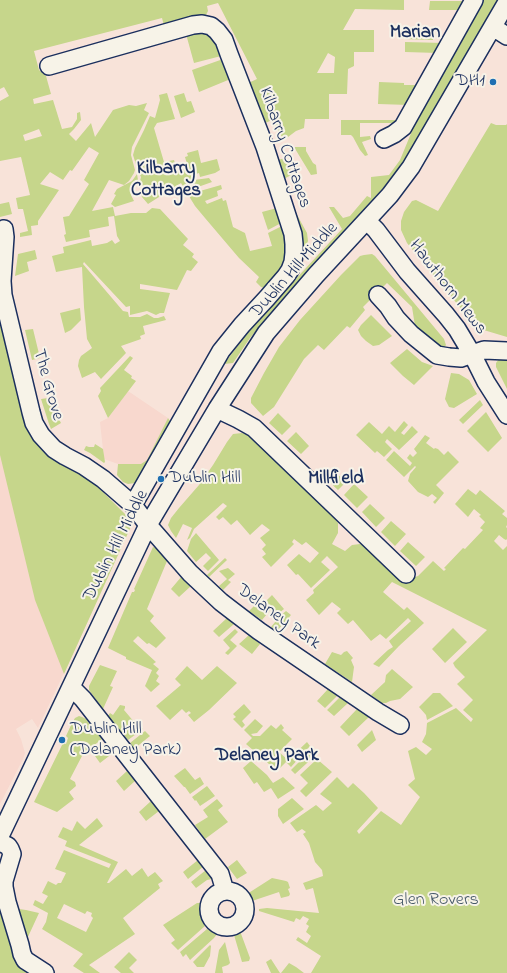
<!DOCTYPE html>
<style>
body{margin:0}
canvas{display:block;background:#f8e3d9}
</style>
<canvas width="507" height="973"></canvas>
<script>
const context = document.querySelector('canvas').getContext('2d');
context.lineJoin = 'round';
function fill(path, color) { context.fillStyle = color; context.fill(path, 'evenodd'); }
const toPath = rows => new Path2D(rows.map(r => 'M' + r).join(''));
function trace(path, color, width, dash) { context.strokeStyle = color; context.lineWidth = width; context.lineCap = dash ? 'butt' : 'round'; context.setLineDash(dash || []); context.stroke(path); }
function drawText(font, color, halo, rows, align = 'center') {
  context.font = font + ' "Indie Flower",sans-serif'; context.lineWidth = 4; context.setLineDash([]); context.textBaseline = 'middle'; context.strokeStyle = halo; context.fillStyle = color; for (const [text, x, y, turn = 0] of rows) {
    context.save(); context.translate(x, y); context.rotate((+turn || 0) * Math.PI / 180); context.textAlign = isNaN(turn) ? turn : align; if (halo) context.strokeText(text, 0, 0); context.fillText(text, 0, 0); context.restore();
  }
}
const built = toPath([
 [0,340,79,641,38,728,32,719,16,729,21,739,25,753,23,759,0,804],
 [128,391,168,418,147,460,141,464,118,464,104,459,100,422,108,418]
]);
const green = toPath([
 [0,0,404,0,404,10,355,9,343,30,374,30,374,52,354,52,354,66,348,69,347,94,329,94,329,119,305,119,304,128,296,131,288,137,287,135,282,137,272,120,261,125,244,85,257,79,218,3,207,6,208,11,206,15,164,26,162,18,34,51,39,70,46,76,51,94,33,99,34,104,53,100,62,129,72,127,77,119,77,113,80,112,81,120,74,129,69,134,76,141,91,123,95,137,113,110,129,105,136,106,147,103,144,110,149,113,132,147,131,155,135,170,134,173,129,181,124,185,109,180,92,211,113,207,115,216,131,213,146,213,152,208,160,209,188,239,183,245,194,254,192,257,198,262,191,271,187,270,177,290,140,284,140,289,170,293,164,313,160,313,156,315,147,311,130,315,130,306,126,307,84,262,83,264,123,311,128,312,129,317,140,317,147,314,154,318,158,318,164,316,166,320,143,326,145,334,140,336,141,339,121,346,126,353,101,379,95,372,82,378,78,366,79,360,81,356,92,348,87,339,84,307,82,267,56,272,52,256,64,253,63,247,91,240,92,246,107,243,112,240,115,244,120,241,117,236,114,216,108,217,109,226,89,230,90,237,66,242,64,235,66,234,63,217,69,216,89,184,84,180,99,153,89,147,72,171,70,170,63,180,50,172,40,184,59,190,38,221,38,225,31,226,32,235,20,237,20,233,28,231,23,209,18,209,16,198,30,195,21,157,0,161,0,101,9,96,4,87,0,89],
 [328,53,335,57,334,73,317,73],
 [39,129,42,136,25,141,23,135],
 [479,0,498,0,456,77,412,152,387,187,349,229,292,288,250,338,233,363,224,364,246,335,268,309,342,229,329,207,334,207,343,218,350,216,367,196,371,198,371,177,389,175,400,160,429,90,452,49,458,49,480,8,478,2],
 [430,1,468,1,462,10,429,10],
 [202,31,213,35,225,55,194,63,186,34],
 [403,31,433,31,433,40,403,39],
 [405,42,444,43,438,53,405,52],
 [226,58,233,78,199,92,192,70],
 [379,82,404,83,404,85,420,85,409,105,378,104],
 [167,93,175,119,157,123,154,128,164,162,174,160,177,171,188,168,185,157,188,156,187,153,198,150,201,163,217,159,220,170,215,173,200,177,199,173,193,175,194,180,209,178,212,182,198,187,200,191,221,185,222,189,217,191,218,196,205,201,207,204,222,198,223,201,226,200,233,227,245,233,250,251,272,246,268,233,284,225,288,240,287,260,281,270,266,287,264,288,261,287,256,282,259,277,239,258,205,218,195,206,181,183,148,204,142,197,140,192,145,193,147,186,139,185,141,177,138,171,133,155,135,148,144,130,150,116,155,118,160,100,159,95],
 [184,93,187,102,191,101,195,112,181,118,174,96],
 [341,120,401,120,400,123,360,123,360,137,370,136,371,139,362,142,368,155,365,156,360,150,353,137,351,135,341,135],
 [491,123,496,125,506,125,507,124,507,337,477,328,407,243,401,230,401,221,404,212,412,201,416,200,438,211],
 [294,147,306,147,306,151,313,163,316,165,317,174,311,175],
 [285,158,293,174,282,180,278,160],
 [137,174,138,180,136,185,134,185,131,195,134,201,115,207,111,204,116,195,114,194,117,189,132,181],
 [285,193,307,233,308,241,306,246,305,248,302,249],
 [9,202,12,214,0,217,0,204],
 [277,208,283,222,268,230,262,212],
 [35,250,37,259,27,262,29,271,15,276,18,254],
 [372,254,375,256,444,339,446,345,444,348,436,344,415,326,412,307,387,283,363,307,365,310,350,328,347,326,324,350,318,345,304,359,274,407,263,416,251,403,251,398,264,373,279,347,300,320,341,275,360,256,364,255],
 [80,308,81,320,71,330,65,333,60,313],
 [0,309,25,414,133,522,64,674,35,600,0,455],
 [371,315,392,336,379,345,373,346,366,341,361,336,358,330,361,325],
 [33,329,40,358,32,360,25,330],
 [407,349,422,362,433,366,414,385,403,376,390,363],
 [130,356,133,358,124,370,132,376,131,378,136,381,108,418,98,396,101,391,100,388],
 [507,358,507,389,496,367,496,363,499,359],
 [451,373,459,374,469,380,477,394,454,408,449,407,445,399],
 [48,398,61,423,51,429,49,424,41,399],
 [480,400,483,405,463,424,459,420],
 [486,412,502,438,488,452,467,431],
 [278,413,291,426,282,435,269,423],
 [168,418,170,421,170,423,139,481,135,483,128,484,123,482,117,475,118,464,141,464,147,460],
 [404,421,408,425,401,433,404,435,412,426,418,432,399,450,387,439,385,442,392,449,384,457,377,451,375,453,356,435,369,422,382,434,389,426,395,432],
 [296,432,309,446,301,454,287,441],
 [242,433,248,435,257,442,331,514,338,523,338,533,332,544,345,551,352,545,360,544,364,545,409,579,418,576,433,561,444,571,446,569,444,568,463,548,465,549,483,530,480,528,485,522,479,516,481,515,474,509,468,517,455,504,468,489,476,495,480,490,505,511,502,514,507,518,507,525,506,527,507,528,507,539,506,540,504,539,499,535,494,541,503,550,507,546,507,973,311,973,321,956,296,940,298,937,307,943,311,936,306,932,309,926,306,924,309,919,303,916,300,920,296,918,294,922,259,911,259,909,267,908,319,913,313,888,306,890,303,883,323,876,322,870,315,862,309,843,303,834,306,832,302,829,297,832,290,823,316,805,323,811,332,803,320,794,337,777,348,788,353,783,364,793,378,808,357,831,359,834,381,811,401,825,420,797,408,785,415,779,408,751,416,747,426,755,432,749,422,742,426,734,427,723,456,708,471,722,473,719,463,710,473,700,457,684,465,677,455,667,453,663,487,630,392,582,383,592,404,610,407,607,424,623,399,646,379,667,373,664,388,650,393,647,389,641,411,621,408,618,386,639,380,634,371,641,353,620,348,624,337,613,341,609,332,602,319,615,306,600,314,593,313,590,338,567,327,556,321,562,330,570,311,588,298,574,296,575,287,565,299,554,310,563,319,553,306,542,302,545,294,539,292,542,294,544,271,567,262,557,266,554,262,549,266,545,260,538,270,530,262,524,250,535,237,520,231,525,223,517,219,520,216,517,227,506,223,503,194,529,190,538,187,540,192,528,183,524,176,538,171,531,168,525,171,518,179,508,199,485,213,465,227,442,233,434],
 [425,435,430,438,426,443,434,449,435,448,438,449,444,455,448,451,459,462,436,485,444,493,435,504,433,502,437,498,432,494,428,497,418,492,408,481,410,474,416,467,415,466,404,477,386,460,394,451,410,466,412,463,407,458,410,454,413,457,417,453,414,449],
 [95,444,103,449,105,462,104,463,90,453,84,450,86,446,89,447,94,447],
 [333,470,346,482,338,490,325,478],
 [354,484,368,497,357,508,344,495],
 [370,504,385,518,376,527,362,512],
 [391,521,406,534,395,546,381,532],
 [196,533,219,560,208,571,203,566,211,558,206,553,196,562,187,551,191,539],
 [408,542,425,557,416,566,400,551],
 [153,547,156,548,167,561,147,609,154,616,150,621,166,638,156,648,149,643,147,644,138,636,133,641,156,662,153,664,159,669,156,673,159,676,156,681,160,684,151,692,145,686,152,670,126,659,126,657,108,648,132,592,134,592,135,590,134,589],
 [225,558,227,560,209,577,207,575],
 [228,568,235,574,228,580,231,582,223,590,219,586,227,579,219,571],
 [182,576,191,586,179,597,171,589],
 [272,595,284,609,278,614,272,608,262,620,249,611,258,602,262,605],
 [286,611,291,615,277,631,271,627,280,616],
 [227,618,234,624,219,637,213,631],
 [453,628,467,642,445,663,432,649],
 [235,629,238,632,230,640,237,646,228,655,225,653,230,648,223,640],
 [249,635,260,644,252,654,239,644],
 [347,651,353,658,351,660,354,667,352,682,325,664,332,652,341,655,344,652],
 [100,665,117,671,110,686,113,687,103,709,89,690,89,686],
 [187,666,202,680,217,666,237,683,209,710,194,722,188,715,191,713,189,711,186,713,182,709,170,720,156,706,181,685,175,679],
 [392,669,413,687,400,699,390,701,386,703,382,703,371,695,385,682,386,675],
 [328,689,337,696,325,708,317,701],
 [433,693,440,693,453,706,427,720,426,715,419,707],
 [340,697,348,703,334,716,327,710],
 [244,704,251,712,242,721,245,725,242,728,233,719,236,717,233,714],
 [120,705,125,706,125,708,124,710,135,723,137,722,143,729,128,740,108,716,110,713,113,715],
 [357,709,369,717,349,736,340,727],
 [79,716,82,717,86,719,95,732,98,733,102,739,83,754,70,779,75,782,76,786,69,792,74,799,57,812,34,802,63,743,66,744,68,738,66,736,72,723,75,718],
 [255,719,263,726,257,733,251,734,253,736,260,736,271,725,276,729,281,724,284,728,282,730,292,739,279,752,288,760,307,742,310,746,291,767,286,762,277,771,246,744,252,738,244,730],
 [372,730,376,740,362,752,357,745],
 [145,731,150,736,134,749,130,743],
 [107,745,113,753,100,763,95,756],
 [313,748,318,753,295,774,291,770],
 [317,759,332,772,306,797,300,791,308,783,300,775],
 [251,761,267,775,273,783,283,777,295,788,278,799,271,788,264,792,257,782,254,784,243,768],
 [185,768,195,780,200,777,204,784,190,794,185,787,184,787,174,776],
 [127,771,135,781,124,791,116,781],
 [207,786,215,796,200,806,196,800,195,801,192,797],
 [292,798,304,809,283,824,278,816,278,809],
 [217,799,223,806,218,810,228,822,205,839,195,825,208,817,203,810],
 [151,801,159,811,146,821,139,812],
 [97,818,103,826,79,845,118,862,107,883,109,883,126,869,132,876,142,868,148,877,155,872,163,881,158,884,160,888,123,918,135,934,89,965,100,973,84,973,73,966,83,954,42,929,46,922,48,913,33,905,35,900,43,904,48,896,42,893,48,881,56,885,58,883,61,883,66,873,55,869,64,850,109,868,111,864,65,846,67,841,58,837,63,827,72,831,77,821,85,829],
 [64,904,85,914,87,911,92,913,91,916,93,918,86,932,57,918],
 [198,860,204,866,188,879,183,872],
 [237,860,247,873,237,879,228,867],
 [206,870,211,877,212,879,207,880,196,888,191,882],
 [272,878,286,881,288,882,290,888,288,889,290,894,289,896,281,898,279,892,252,901,247,894],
 [197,903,200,903,200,916,203,923,205,926,178,950,171,943,175,940,163,925],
 [12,908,26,910,39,913,27,939],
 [3,909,37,973,0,973,0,911],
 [207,929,217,934,214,938,190,960,186,954,183,957,180,952],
 [240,931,250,958,249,961,242,962,234,935],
 [225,942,230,963,228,965,222,967,223,973,215,973,219,950],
 [210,945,211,946,210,956,204,967,197,967,193,962],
 [129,952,137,960,129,968,134,973,121,973,114,967],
 [271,959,280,973,271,973,266,962],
 [289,963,296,967,304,973,281,973]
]);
const minor = toPath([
 [493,27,507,36],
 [49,66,193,25,202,24,211,26,217,31,224,40,229,54,265,147,293,234,294,244,294,253,293,262,290,270,286,276,267,298,242,325,221,351,133,505],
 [384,139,394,134,403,127,474,0],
 [367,221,376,230,407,271,446,315,457,329,472,354,484,350,507,351],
 [4,229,5,237,2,281,3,295,31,412,34,423,41,435,54,449,65,456,84,466,103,479,133,505,148,525,190,573,221,602,234,612,259,631,378,712,400,725],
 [378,295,388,306,396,318,411,334,437,355,449,357,461,358,472,354,486,382,507,415],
 [217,409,238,419,254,428,406,574],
 [70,689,75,691,83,699,220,874,225,891],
 [0,836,148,525,217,409,266,333,316,275,390,195,411,167,507,2],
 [0,842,8,846,10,849,12,854,4,881,4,887,7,902,20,945,22,954,25,960,45,973],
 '209 909a18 18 0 1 1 36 0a18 18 0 1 1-36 0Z'
]);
const markers = [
 [493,82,4,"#1f6fb2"],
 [161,479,4,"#1f6fb2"],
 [62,740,4,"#1f6fb2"]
];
const poiNames = [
 ["DH1",485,82,"right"],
 ["Dublin Hill",169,479],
 ["Dublin Hill",70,730],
 ["(Delaney Park)",70,751]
];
const streetNames = [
 ["Kilbarry Cottages",284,148,71],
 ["Dublin Hill Middle",295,271,-48],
 ["Hawthorn Mews",447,288,52],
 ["The Grove",47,385,74],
 ["Dublin Hill Middle",117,546,-63],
 ["Delaney Park",278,618,36]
];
const parkNames = [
 ["Glen Rovers",436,901]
];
const neighbourhoodNames = [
 ["Marian",415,34],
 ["Kilbarry",166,170],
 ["Cottages",166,192],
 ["Millfield",336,480],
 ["Delaney Park",267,757]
];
fill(built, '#f8d8ce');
fill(green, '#c6d68b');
trace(minor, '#1b2f5e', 20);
trace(minor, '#f7f3e8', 17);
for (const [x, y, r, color] of markers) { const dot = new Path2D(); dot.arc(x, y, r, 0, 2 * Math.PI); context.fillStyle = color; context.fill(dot); trace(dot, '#f7f3e8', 1.5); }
drawText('18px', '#1b2f5e', '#f7f3e8', poiNames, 'left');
drawText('18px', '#1b2f5e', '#f7f3e8', streetNames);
drawText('18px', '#465969', '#f7f3e8', parkNames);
drawText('bold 19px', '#1b2f5e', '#f7f3e8', neighbourhoodNames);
</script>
